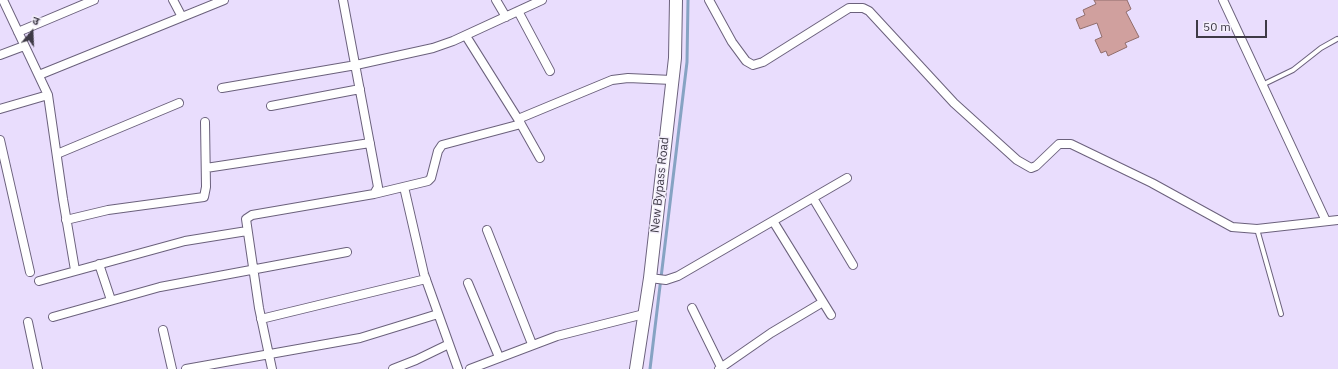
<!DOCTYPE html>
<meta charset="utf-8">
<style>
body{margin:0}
#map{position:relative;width:1338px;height:369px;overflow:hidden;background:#e9ddfd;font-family:"IBM Plex Sans","Noto Sans Devanagari",sans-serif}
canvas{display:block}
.north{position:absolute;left:12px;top:12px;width:40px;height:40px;-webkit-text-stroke:3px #f3eefb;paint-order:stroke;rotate:19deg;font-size:11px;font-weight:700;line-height:16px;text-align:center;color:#3e3a46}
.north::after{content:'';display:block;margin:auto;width:14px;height:18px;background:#3e3a46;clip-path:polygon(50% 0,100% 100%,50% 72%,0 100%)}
.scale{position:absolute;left:1196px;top:20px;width:71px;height:18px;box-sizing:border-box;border:2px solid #3e3a46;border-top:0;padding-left:5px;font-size:12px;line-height:14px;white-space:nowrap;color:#3e3a46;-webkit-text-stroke:3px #f3eefb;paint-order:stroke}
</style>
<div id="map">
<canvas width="1338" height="369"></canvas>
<div class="north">उ</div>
<div class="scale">50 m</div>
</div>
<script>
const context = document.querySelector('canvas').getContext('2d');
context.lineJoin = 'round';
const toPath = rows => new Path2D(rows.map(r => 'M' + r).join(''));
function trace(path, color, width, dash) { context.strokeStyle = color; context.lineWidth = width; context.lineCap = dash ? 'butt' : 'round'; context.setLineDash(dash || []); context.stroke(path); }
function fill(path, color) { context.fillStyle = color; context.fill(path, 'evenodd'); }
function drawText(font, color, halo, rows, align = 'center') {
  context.font = font + ' "IBM Plex Sans",sans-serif'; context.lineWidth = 3; context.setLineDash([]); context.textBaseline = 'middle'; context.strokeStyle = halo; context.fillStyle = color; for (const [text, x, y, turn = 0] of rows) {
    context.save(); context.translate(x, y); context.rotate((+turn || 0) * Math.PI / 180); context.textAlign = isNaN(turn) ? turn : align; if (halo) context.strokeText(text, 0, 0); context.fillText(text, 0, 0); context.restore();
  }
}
const stream = toPath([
 [650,369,687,62,688,0]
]);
const building = toPath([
 [1094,0,1127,0,1131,9,1126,12,1139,37,1125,43,1127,47,1108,56,1106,51,1101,53,1095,40,1102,37,1097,23,1080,29,1076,19,1085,15,1083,10,1096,4,1094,0]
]);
const lane = toPath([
 [1262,85,1293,70,1321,48,1337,39],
 [1257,229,1281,314]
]);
const street = toPath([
 [3,0,48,95,63,199,75,270],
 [173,0,182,17],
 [496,0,506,17],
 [709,0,732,42,746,61,753,65,763,62,849,8,863,8,869,11,954,103,1017,160,1031,168,1036,166,1059,144,1071,144,1152,183,1232,227,1257,229,1338,220],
 [1223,0,1326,221],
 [518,11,550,71],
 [18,32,94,0],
 [466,36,518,119,540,158],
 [0,55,24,46],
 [39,75,224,0],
 [222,88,356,65,433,48,453,41,542,0],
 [271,106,360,89],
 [0,109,48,95],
 [518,119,612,80,628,78,672,80],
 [0,140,30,272],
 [57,154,179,103],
 [206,168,370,143],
 [404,187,424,274,458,369],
 [374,194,428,181,431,178,438,151,442,145,521,124],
 [813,198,853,265],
 [66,220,108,210,204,197,206,187,205,122],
 [773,221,831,315],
 [487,230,532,344],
 [99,264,111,300],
 [650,278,666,280,678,276,847,178],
 [39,281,185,241,247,231],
 [468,283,499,357],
 [692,308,722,369],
 [53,317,160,287,347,252],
 [261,319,426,279],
 [28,322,38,369],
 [163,330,172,369],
 [186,369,360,338,438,314],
 [272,369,259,308,246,219,252,215,368,195,374,194,378,187,343,0],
 [393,369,416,360,449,344],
 [470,369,557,336,644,314],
 [719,369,771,333,823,302]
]);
const secondary = toPath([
 [636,369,650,278,675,58,676,0]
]);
const streetNames = [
 ["New Bypass Road",660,185,-84]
];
trace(stream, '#86a3c3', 3);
fill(building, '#d0a09e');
trace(building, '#906d6c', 1);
trace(lane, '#6b617c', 6);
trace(street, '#6b617c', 10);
trace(secondary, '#6b617c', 14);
trace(lane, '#fff', 4);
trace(street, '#fff', 8);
trace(secondary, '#fff', 12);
drawText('12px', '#3e3a46', '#f3eefb', streetNames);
</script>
